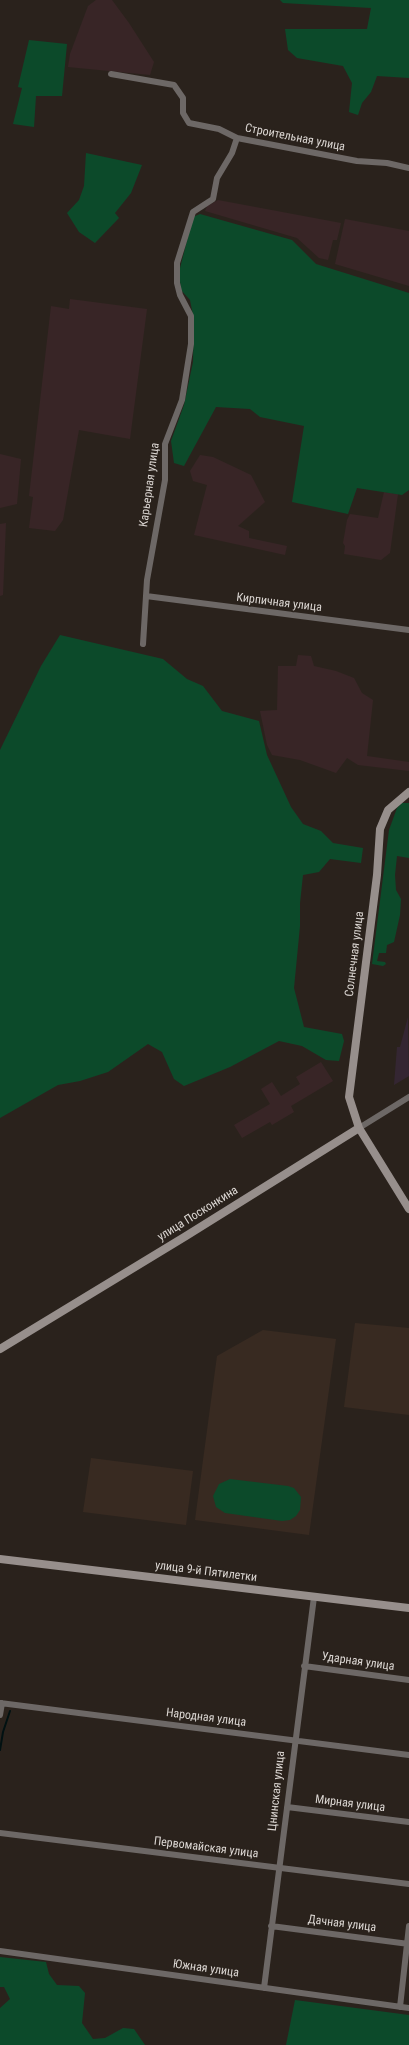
<!DOCTYPE html>
<meta charset="utf-8">
<style>
body{margin:0}
canvas{display:block;background:#2a221c}
</style>
<canvas width="409" height="2045"></canvas>
<script>
const context = document.querySelector('canvas').getContext('2d');
context.lineJoin = 'round';
function fill(path, color) { context.fillStyle = color; context.fill(path, 'evenodd'); }
const toPath = rows => new Path2D(rows.map(r => 'M' + r).join(''));
function trace(path, color, width, dash) { context.strokeStyle = color; context.lineWidth = width; context.lineCap = dash ? 'butt' : 'round'; context.setLineDash(dash || []); context.stroke(path); }
function drawText(font, color, halo, rows, align = 'center') {
  context.font = font + ' "Roboto Condensed",sans-serif'; context.lineWidth = 3.5; context.setLineDash([]); context.textBaseline = 'middle'; context.strokeStyle = halo; context.fillStyle = color; for (const [text, x, y, turn = 0] of rows) {
    context.save(); context.translate(x, y); context.rotate((+turn || 0) * Math.PI / 180); context.textAlign = isNaN(turn) ? turn : align; if (halo) context.strokeText(text, 0, 0); context.fillText(text, 0, 0); context.restore();
  }
}
const commercial = toPath([
 [408,1017,409,1076,394,1085,397,1047,400,1047]
]);
const industrial = toPath([
 [96,0,112,0,129,23,154,62,150,75,68,67,70,54,88,6],
 [218,200,341,223,337,240,333,240,328,260,319,258,297,238,205,211,207,206],
 [345,219,409,231,409,286,335,264],
 [70,299,147,309,130,439,79,430,63,520,55,531,29,528,33,497,29,496,51,306,69,309],
 [0,454,21,459,17,504,0,508],
 [200,455,213,457,251,475,265,502,238,526,249,531,249,538,287,546,285,555,194,535,207,485,193,481,190,471],
 [384,492,398,494,390,553,381,560,344,554,345,546,343,543,347,520,350,514,378,518],
 [6,523,3,595,0,596,0,524],
 [298,655,311,656,314,666,336,671,354,678,362,693,373,700,367,756,409,762,409,771,358,765,347,758,336,773,300,760,272,755,267,745,260,711,277,710,278,666,296,666],
 [321,1062,333,1081,291,1106,294,1112,272,1125,270,1122,242,1138,234,1125,270,1104,261,1089,272,1082,281,1096,300,1084,296,1077]
]);
const built = toPath([
 [355,1323,409,1328,409,1415,344,1407],
 [263,1330,336,1339,309,1535,195,1520,217,1356],
 [91,1458,193,1471,186,1525,83,1512]
]);
const green = toPath([
 [280,0,409,0,409,78,377,76,371,92,362,103,358,115,349,112,352,83,343,66,297,58,288,50,285,29,367,29,371,8,283,3],
 [29,40,67,44,62,96,36,96,34,127,13,124,22,88,18,87],
 [86,153,142,165,131,193,115,213,119,218,95,243,79,232,67,213,79,200,84,186],
 [200,214,292,240,316,264,409,293,409,490,402,495,357,488,348,514,292,502,304,426,260,417,250,409,216,407,184,466,174,463,171,441,184,405,193,362,194,320,190,300,181,290,179,272,193,217],
 [60,635,163,659,187,679,203,686,222,711,259,721,267,755,291,807,303,824,321,831,333,843,363,848,361,863,330,859,319,872,303,875,300,903,300,926,294,988,304,1027,342,1034,344,1041,339,1061,326,1060,302,1046,279,1041,230,1067,184,1086,174,1079,162,1052,148,1044,108,1072,80,1081,58,1085,0,1118,0,750,41,666],
 [402,803,409,803,409,858,397,856,395,875,396,890,401,899,400,915,394,942,387,945,386,953,379,953,377,961,385,962,386,964,383,966,372,964,389,830,397,808],
 [230,1479,288,1486,294,1488,301,1497,300,1510,296,1516,290,1520,282,1521,225,1513,216,1507,213,1496,219,1484],
 [0,1957,46,1962,49,1974,57,1985,79,1986,85,1993,82,2023,93,2039,105,2038,123,2028,134,2029,145,2045,0,2045,0,2008,10,1999,4,1987,0,1987],
 [295,2000,409,2015,409,2045,286,2045]
]);
const stream = toPath([
 [0,1750,3,1732,10,1711]
]);
const street = toPath([
 [111,74,174,85,183,98,183,113,189,123,219,129,237,138,357,161,387,163,409,168],
 [146,596,409,630],
 [143,644,147,580,165,480,165,444,182,400,191,344,191,316,180,295,177,283,177,263,193,212,213,199,217,178,232,153,237,138],
 [359,1128,409,1097],
 [304,1666,409,1680],
 [0,1703,409,1755],
 [0,1715,2,1703],
 [287,1807,409,1822],
 [0,1833,409,1884],
 [271,1926,409,1944],
 [0,1951,409,2008],
 [264,1988,314,1597],
 [400,2007,409,1926]
]);
const secondary = toPath([
 [409,792,388,810,380,829,377,875,349,1097,359,1128,409,1209],
 [0,1349,186,1236,359,1128],
 [0,1559,409,1608]
]);
const streetNames = [
 ["Строительная улица",295,138,11],
 ["Карьерная улица",150,485,-82],
 ["Кирпичная улица",279,603,7],
 ["Солнечная улица",355,954,-83],
 ["улица Посконкина",198,1214,-32],
 ["улица 9-й Пятилетки",206,1572,7],
 ["Ударная улица",358,1662,8],
 ["Народная улица",206,1718,7],
 ["Цнинская улица",277,1791,-84],
 ["Мирная улица",350,1804,7],
 ["Первомайская улица",206,1848,7],
 ["Дачная улица",342,1924,7],
 ["Южная улица",206,1969,8]
];
fill(commercial, '#342632');
fill(industrial, '#382526');
fill(built, '#382a21');
fill(green, '#0c4a2a');
trace(stream, '#011112', 2);
trace(street, '#6d6866', 6);
trace(secondary, '#978f8c', 8);
drawText('12px', '#dcd7d3', '#2a221c', streetNames);
</script>
